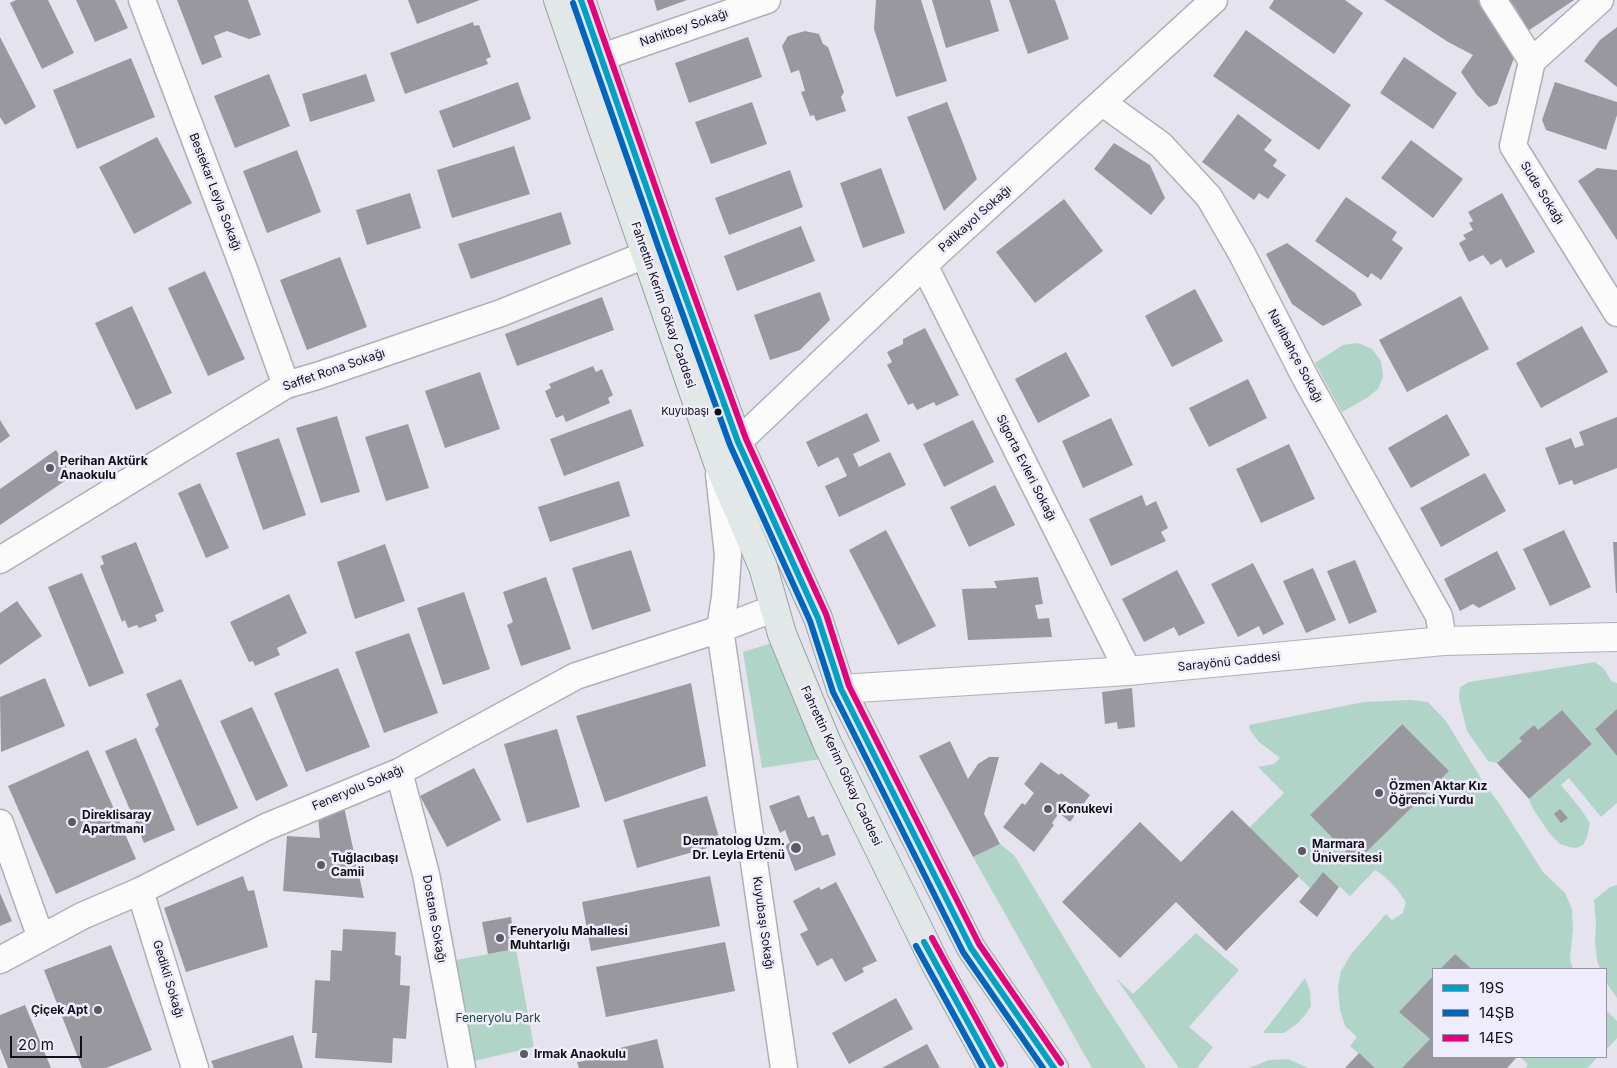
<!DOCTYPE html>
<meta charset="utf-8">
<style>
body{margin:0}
#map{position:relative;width:1617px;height:1068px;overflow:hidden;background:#e5e3ed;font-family:Inter,sans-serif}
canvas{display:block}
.legend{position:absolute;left:1432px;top:968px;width:175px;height:90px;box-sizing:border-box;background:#efecfe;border:1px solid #9794a2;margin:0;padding:6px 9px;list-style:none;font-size:15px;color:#121117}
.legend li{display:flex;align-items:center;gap:10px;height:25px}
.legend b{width:25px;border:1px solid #9794a2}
.scale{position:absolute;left:10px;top:1036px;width:72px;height:22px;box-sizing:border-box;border:2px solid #121117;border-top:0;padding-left:6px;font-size:15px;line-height:18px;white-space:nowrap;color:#121117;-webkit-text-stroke:4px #efecfe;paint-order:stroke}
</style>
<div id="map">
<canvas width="1617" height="1068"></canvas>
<ul class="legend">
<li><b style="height:6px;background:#01a1c5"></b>19S</li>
<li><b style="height:6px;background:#0065bd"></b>14ŞB</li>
<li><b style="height:6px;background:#e5007d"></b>14ES</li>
</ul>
<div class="scale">20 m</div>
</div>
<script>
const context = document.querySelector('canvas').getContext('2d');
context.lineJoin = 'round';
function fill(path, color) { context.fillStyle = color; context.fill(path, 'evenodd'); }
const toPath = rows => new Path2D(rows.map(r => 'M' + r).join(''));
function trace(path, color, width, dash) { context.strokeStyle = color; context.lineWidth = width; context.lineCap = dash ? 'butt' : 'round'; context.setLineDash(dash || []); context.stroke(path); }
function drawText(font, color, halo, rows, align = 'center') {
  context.font = font + ' Inter,sans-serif'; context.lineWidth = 5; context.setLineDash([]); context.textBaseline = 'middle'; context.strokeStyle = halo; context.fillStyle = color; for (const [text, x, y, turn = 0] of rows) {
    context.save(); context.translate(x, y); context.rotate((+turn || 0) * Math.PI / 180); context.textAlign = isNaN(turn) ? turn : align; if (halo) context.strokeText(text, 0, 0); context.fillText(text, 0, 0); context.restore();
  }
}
const green = toPath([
 [1358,343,1372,349,1381,361,1383,376,1378,389,1367,398,1342,412,1315,363,1343,345],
 [772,643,821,759,762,768,743,652],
 [1595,662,1604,669,1612,682,1617,683,1617,709,1595,729,1617,756,1617,803,1601,817,1569,778,1561,785,1580,808,1590,823,1587,837,1583,845,1576,848,1569,847,1560,844,1550,834,1533,809,1529,799,1592,744,1562,710,1538,730,1534,726,1520,739,1522,741,1497,763,1488,761,1467,731,1459,698,1460,687,1469,682],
 [1410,700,1428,702,1446,721,1485,785,1499,803,1543,872,1565,893,1572,909,1573,929,1570,959,1573,969,1472,969,1455,954,1440,969,1433,969,1433,976,1399,1012,1430,1039,1402,1068,1375,1068,1350,1046,1357,1037,1345,1026,1340,1010,1338,987,1341,971,1352,953,1386,914,1392,920,1403,913,1406,902,1396,888,1384,876,1375,870,1350,896,1323,872,1310,888,1249,828,1284,793,1258,767,1274,764,1280,758,1259,742,1250,730,1249,725,1364,702],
 [1401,724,1448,771,1356,862,1310,815],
 [1000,844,1014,855,1098,994,1146,1068,1092,1068,973,857],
 [1617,885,1617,998,1606,982,1606,969,1600,969,1597,960,1595,941,1596,924,1594,900,1610,887],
 [1196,933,1239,970,1189,1027,1213,1047,1197,1068,1179,1068,1116,978,1133,994],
 [516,949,534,1047,474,1061,456,960],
 [1305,978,1310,991,1311,1006,1306,1014,1298,1023,1284,1033,1263,1033],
 [1606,1010,1617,1021,1617,1038,1606,1050],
 [1520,1057,1598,1057,1587,1068,1525,1068,1528,1064],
 [1288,1059,1308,1068,1249,1068,1269,1060]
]);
const building = toPath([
 [16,0,48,0,74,53,42,69,10,3],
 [76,0,115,0,128,28,95,42],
 [177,0,248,0,261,35,249,39,227,31,214,36,222,57,202,65],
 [408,0,480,0,417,24],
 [654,0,687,0,657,11],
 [876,0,921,0,947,81,896,97,874,29],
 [932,0,990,0,999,31,946,48],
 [1009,0,1055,0,1069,39,1028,54],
 [1274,0,1345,0,1363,13,1334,54,1269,8],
 [1384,0,1478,0,1514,58,1497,104,1489,107,1476,94,1461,72,1473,55,1448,42],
 [1506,0,1574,0,1528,31,1515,7],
 [473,22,474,26,479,25,491,57,486,59,488,64,405,94,390,53],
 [1617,27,1617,87,1584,61,1600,40],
 [1246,30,1351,105,1319,150,1213,76],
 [805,31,819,34,823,44,828,47,844,92,841,97,846,111,816,121,814,115,810,116,801,92,805,91,799,70,791,73,782,46,788,36],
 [0,37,36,107,5,125,0,117],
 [748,37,762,77,689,103,675,63],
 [1404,57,1457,93,1433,129,1380,93],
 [131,58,155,117,77,149,53,90],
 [269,74,290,126,235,148,214,96],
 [366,74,375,101,310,122,302,94],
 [518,82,531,119,453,148,439,111],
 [1555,82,1617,102,1617,115,1606,150,1546,130,1542,120],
 [752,102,767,144,711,164,695,122],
 [947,102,977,179,944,211,907,117],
 [1238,114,1272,140,1264,150,1277,160,1273,166,1286,175,1268,199,1259,193,1254,200,1202,162],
 [157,137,192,203,134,234,99,167],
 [1411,140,1463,179,1433,218,1381,178],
 [1114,143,1150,165,1165,198,1151,215,1094,169],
 [514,146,530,194,452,218,437,170],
 [297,150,321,212,267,233,243,171],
 [881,168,905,233,863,248,840,183],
 [1597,168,1617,170,1617,240,1578,181],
 [790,170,803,207,729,235,715,198],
 [410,193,421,228,367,245,356,210],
 [1502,193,1535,252,1506,268,1501,259,1491,265,1483,255,1469,262,1459,243,1466,239,1463,235,1473,230,1469,223,1473,221,1468,212],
 [1346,197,1397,232,1392,240,1403,248,1381,280,1371,273,1368,278,1315,241],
 [1064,199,1103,251,1035,303,996,252],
 [561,212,571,244,471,279,458,244],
 [801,226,815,261,737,291,724,256],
 [1287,243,1355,293,1362,305,1323,326,1292,304,1266,254],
 [340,257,367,327,307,350,280,280],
 [205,271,245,359,208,376,168,288],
 [1195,289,1223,341,1172,367,1145,316],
 [820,292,830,320,800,350,770,360,754,315],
 [1461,296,1489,349,1407,392,1379,340],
 [602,297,614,330,517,366,505,334],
 [132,306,172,393,136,410,95,323],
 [1582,326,1608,372,1541,408,1516,363],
 [925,328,959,395,936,406,934,402,917,410,913,403,908,405,887,365,892,362,887,352,903,344,903,339],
 [1066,352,1090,396,1038,423,1015,379],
 [593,366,596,372,602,369,613,395,608,398,610,403,566,422,563,415,556,418,545,391,551,388,549,384],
 [480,372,500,429,445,448,425,391],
 [1248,379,1267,418,1209,447,1189,408],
 [631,409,644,446,564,476,550,439],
 [867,413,880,441,853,454,859,467,890,452,906,485,839,517,825,486,847,476,838,457,818,467,806,442],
 [1447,414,1470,455,1411,488,1388,448],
 [337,416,360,492,321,503,296,428],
 [1617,417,1617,468,1574,485,1572,480,1559,485,1545,448,1571,438,1575,448,1584,445,1579,432],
 [1111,418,1133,465,1083,488,1062,441],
 [0,420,10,436,0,443],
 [973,420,994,462,944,487,923,444],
 [408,424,429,488,386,501,365,437],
 [279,438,306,515,263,530,236,453],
 [1289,444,1315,499,1261,523,1236,469],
 [56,450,72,476,0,525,0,489],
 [1485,473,1506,511,1441,547,1420,508],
 [619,481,630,516,550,542,538,507],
 [200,483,229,548,206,558,178,493],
 [995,485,1015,525,969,547,950,507],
 [1142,495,1146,506,1156,501,1168,528,1161,532,1166,541,1111,566,1089,519],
 [886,530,936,626,898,645,849,550],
 [1564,530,1591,587,1550,606,1523,549],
 [136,542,164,611,155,615,157,621,139,628,137,625,128,628,125,620,122,622,100,566,104,564,101,556],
 [1613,542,1617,542,1617,593,1616,593],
 [385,544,405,601,355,619,337,562],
 [631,550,651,611,592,630,572,568],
 [1497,551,1516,589,1479,608,1473,604,1460,611,1444,579],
 [1355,560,1377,612,1349,624,1327,571],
 [1253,563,1284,624,1263,635,1259,626,1238,637,1211,584],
 [1313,568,1336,620,1306,633,1283,581],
 [1177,570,1205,623,1179,636,1174,627,1144,642,1122,599],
 [82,573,124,673,89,687,48,587],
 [546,577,571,649,521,666,507,625,513,622,503,592],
 [1038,577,1043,604,1035,605,1038,619,1049,618,1052,637,968,640,962,589,997,588,994,581],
 [464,592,490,669,443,685,417,608],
 [289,594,307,633,277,648,280,655,255,666,253,661,249,662,230,622],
 [17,601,42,636,0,665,0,613],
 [409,633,438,713,384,733,355,652],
 [338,668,370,747,306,772,274,693],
 [45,678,65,726,1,752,0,697],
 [181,679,238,808,197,826,155,729,159,725,146,694],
 [691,683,706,766,605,802,576,716],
 [1132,688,1135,727,1118,729,1117,722,1105,724,1102,692],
 [252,707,288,786,256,801,220,721],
 [1617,709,1617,756,1595,729],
 [1562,710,1592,744,1529,799,1497,763,1522,741,1519,738,1534,725,1538,730],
 [1402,724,1449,771,1356,862,1310,815],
 [557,729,580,807,527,823,504,744],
 [136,738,175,830,144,843,105,751],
 [950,741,968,779,978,764,989,757,999,757,984,814,1000,844,973,857,919,756],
 [88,750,136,859,56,894,8,786],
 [1041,762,1059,775,1061,773,1090,795,1070,822,1059,813,1052,823,1054,825,1034,852,1003,827,1022,803,1025,805,1034,793,1024,784],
 [474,768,501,820,447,847,420,796],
 [799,795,808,818,814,816,822,836,828,834,836,855,795,871,785,845,790,843,785,830,780,833,769,806],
 [707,796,721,844,637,868,623,820],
 [344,807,364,898,283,891,287,836,320,838,318,816],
 [1560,809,1568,818,1561,823,1554,814],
 [1232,810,1299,876,1226,951,1176,902,1120,958,1062,902,1140,822,1181,862],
 [1323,872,1339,887,1317,917,1299,902],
 [243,876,248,891,254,890,268,947,186,972,164,908],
 [710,876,720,926,591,951,582,902],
 [836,882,877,961,862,968,864,972,845,982,832,958,817,966,800,934,808,930,793,901,819,887,821,890],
 [0,893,12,921,0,926],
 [511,917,516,949,488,954,482,922],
 [343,929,396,932,395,955,401,956,400,985,410,986,406,1039,393,1038,392,1063,315,1058,317,1033,312,1033,315,980,330,981,331,950,342,951],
 [725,942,735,991,606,1017,596,967],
 [111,945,152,1050,106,1068,82,1068,44,970],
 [1455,954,1472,969,1440,969],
 [1433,976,1433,1057,1517,1057,1507,1068,1402,1068,1430,1039,1399,1012],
 [896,998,913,1029,849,1064,832,1033],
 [25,1005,51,1068,8,1068,0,1048,0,1015],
 [293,1035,303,1068,214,1068,211,1061],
 [657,1039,664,1068,579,1068,577,1062,584,1061,583,1057],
 [927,1044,940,1068,882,1068],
 [1359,1053,1375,1068,1345,1068]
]);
const minor = toPath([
 [142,0,244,269,286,385],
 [1493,0,1532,61],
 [602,57,767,0],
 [1532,61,1513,146,1617,313],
 [1532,61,1600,0],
 [1103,103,1161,145,1209,197,1242,254,1306,379,1439,616,1443,641],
 [924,265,1128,671],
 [738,442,924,265,1214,0],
 [719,474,728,555,725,597,720,629,784,1068],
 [0,560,286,385,317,376,501,313,665,247],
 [399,772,426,874,462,1068],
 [0,823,41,938],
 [140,891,195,1068],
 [0,960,82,916,140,891,266,827,399,772,576,676,720,629,775,608]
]);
const tertiary = toPath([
 [841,689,1128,671,1443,641,1617,637]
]);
const primary = toPath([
 [558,0,718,463,763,567,782,634,827,743,935,963,993,1068],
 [581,0,667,246,738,442,818,618,841,689,971,948,1054,1068]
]);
const bus1 = toPath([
 [581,0,667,246,738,442,818,618,841,689,971,948,1054,1068],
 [924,942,993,1068]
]);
const bus2 = toPath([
 [573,3,659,249,730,445,810,621,833,692,963,952,1043,1068],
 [916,946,983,1068]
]);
const bus3 = toPath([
 [590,0,675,243,746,439,826,614,849,686,979,944,1061,1063],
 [932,938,1001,1064]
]);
const markers = [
 [718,412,4.5,"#121117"],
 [50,468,5,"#5c5a62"],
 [1379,793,5,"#5c5a62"],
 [1048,809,5,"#5c5a62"],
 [72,822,5,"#5c5a62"],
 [796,848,6,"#5c5a62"],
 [1302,851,5,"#5c5a62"],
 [321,865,5,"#5c5a62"],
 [500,938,5,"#5c5a62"],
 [98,1010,5,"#5c5a62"],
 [524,1054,5,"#5c5a62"]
];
const busNames = [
 ["Kuyubaşı",709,412]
];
const streetNames = [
 ["Nahitbey Sokağı",684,28,-19],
 ["Bestekar Leyla Sokağı",215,192,69],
 ["Sude Sokağı",1542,193,58],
 ["Patikayol Sokağı",975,219,-42],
 ["Fahrettin Kerim Gökay Caddesi",663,305,71],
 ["Narlıbahçe Sokağı",1295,356,62],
 ["Saffet Rona Sokağı",334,370,-19],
 ["Sigorta Evleri Sokağı",1026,468,63],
 ["Sarayönü Caddesi",1229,662,-6],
 ["Fahrettin Kerim Gökay Caddesi",841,766,65],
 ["Feneryolu Sokağı",358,788,-23],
 ["Dostane Sokağı",434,919,80],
 ["Kuyubaşı Sokağı",763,923,82],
 ["Gedikli Sokağı",168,979,73]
];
const poiNames = [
 ["Perihan Aktürk",60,461],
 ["Anaokulu",60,475],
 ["Özmen Aktar Kız",1389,786],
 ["Öğrenci Yurdu",1389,800],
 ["Konukevi",1058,809],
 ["Direklisaray",82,815],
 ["Apartmanı",82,829],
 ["Dermatolog Uzm.",785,841,"right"],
 ["Dr. Leyla Ertenü",785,855,"right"],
 ["Marmara",1312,844],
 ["Üniversitesi",1312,858],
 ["Tuğlacıbaşı",331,858],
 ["Camii",331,872],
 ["Feneryolu Mahallesi",510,931],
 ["Muhtarlığı",510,945],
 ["Çiçek Apt",88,1010,"right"],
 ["Irmak Anaokulu",534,1054]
];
const parkNames = [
 ["Feneryolu Park",498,1018]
];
fill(green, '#b1d4c9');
fill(building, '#99989f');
trace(minor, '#b0afb7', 29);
trace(tertiary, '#b0afb7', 30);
trace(primary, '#9aa3a4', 30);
trace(minor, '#fbfbfc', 26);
trace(tertiary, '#fbfbfc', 28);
trace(primary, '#e2e7e7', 28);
trace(bus1, '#01a1c5', 6);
trace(bus2, '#0065bd', 6);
trace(bus3, '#e5007d', 6);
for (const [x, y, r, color] of markers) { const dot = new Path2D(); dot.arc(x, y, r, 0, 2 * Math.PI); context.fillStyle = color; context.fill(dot); trace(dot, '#efecfe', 2); }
drawText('11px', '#121117', '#efecfe', busNames, 'right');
drawText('12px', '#121117', '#efecfe', streetNames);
drawText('bold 12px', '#121117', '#efecfe', poiNames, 'left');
drawText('12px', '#174b38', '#efecfe', parkNames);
</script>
